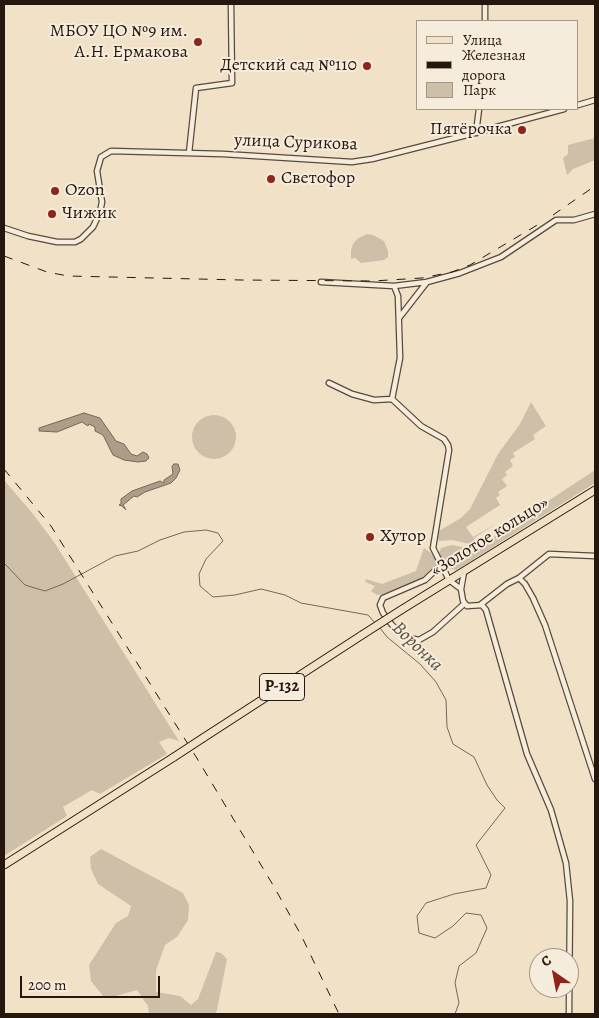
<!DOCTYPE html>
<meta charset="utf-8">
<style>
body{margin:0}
#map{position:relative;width:599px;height:1018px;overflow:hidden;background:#f1e1c7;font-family:Alegreya,serif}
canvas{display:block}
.frame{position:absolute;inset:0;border:5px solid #26170e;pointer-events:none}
.legend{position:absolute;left:416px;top:20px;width:162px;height:90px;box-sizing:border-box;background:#f6ecdb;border:1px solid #a39789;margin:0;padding:6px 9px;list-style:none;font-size:15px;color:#26170e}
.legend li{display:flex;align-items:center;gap:10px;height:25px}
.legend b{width:25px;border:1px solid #a39789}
.north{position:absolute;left:529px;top:948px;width:50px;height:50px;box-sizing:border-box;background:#f6ecdb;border:1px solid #a39789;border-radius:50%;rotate:327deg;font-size:14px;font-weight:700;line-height:20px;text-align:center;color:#26170e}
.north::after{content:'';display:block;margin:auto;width:18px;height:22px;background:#8f2418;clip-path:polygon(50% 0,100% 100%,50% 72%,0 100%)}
.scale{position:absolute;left:20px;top:976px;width:140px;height:22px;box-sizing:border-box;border:2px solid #26170e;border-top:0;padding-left:6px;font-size:15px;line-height:18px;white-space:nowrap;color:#26170e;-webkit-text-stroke:4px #f6ecdb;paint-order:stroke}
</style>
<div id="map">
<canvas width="599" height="1018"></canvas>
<div class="frame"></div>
<ul class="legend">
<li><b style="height:6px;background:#f1e1c7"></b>Улица</li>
<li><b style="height:6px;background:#26170e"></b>Железная дорога</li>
<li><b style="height:14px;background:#cebfa8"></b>Парк</li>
</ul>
<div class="north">С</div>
<div class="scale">200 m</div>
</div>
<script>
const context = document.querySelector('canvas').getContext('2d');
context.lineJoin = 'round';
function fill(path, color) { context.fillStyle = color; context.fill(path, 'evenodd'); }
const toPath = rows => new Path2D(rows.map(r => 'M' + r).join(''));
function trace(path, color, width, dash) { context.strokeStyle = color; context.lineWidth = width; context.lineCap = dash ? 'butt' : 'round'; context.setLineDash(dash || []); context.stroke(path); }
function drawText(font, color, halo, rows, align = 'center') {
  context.font = font + ' Alegreya,serif'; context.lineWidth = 4; context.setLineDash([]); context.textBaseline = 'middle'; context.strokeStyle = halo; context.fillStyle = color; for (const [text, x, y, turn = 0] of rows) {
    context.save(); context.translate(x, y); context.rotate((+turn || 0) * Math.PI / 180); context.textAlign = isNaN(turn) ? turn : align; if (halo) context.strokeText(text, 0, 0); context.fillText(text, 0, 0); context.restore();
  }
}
const green = toPath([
 [595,138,595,160,573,169,567,175,563,158,568,154,568,145],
 [367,234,373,235,384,241,388,251,388,257,384,260,361,263,355,258,351,259,351,250,353,244,357,239],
 [531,402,546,426,533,435,535,439,513,453,515,457,510,460,513,466,505,472,507,475,502,479,507,486,498,492,500,495,496,498,500,505,466,527,473,537,497,523,474,538,475,541,470,544,452,540,439,541,438,537,439,531,461,518,470,509,498,454,520,424],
 '192 437a22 22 0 1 1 44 0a22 22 0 1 1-44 0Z',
 [595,470,595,483,466,564,456,570,445,567,442,563,438,556,441,548,452,545,472,549,480,546],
 [4,480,33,514,54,542,179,741,169,738,159,742,167,754,100,794,92,790,63,807,67,816,4,856],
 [424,548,431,553,436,560,436,567,429,574,408,585,383,594,377,595,371,591,375,586,365,582,366,579,382,584,416,571],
 [101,849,183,893,189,905,188,920,177,937,165,945,156,970,156,992,180,996,191,1005,198,999,216,952,221,953,227,959,217,1010,215,1014,149,1014,148,1006,137,990,116,996,103,996,91,981,89,965,116,923,128,916,131,906,98,884,91,869,90,857]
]);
const water = toPath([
 [84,413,100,418,116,441,124,444,131,454,137,456,143,452,147,454,149,458,146,461,138,462,124,460,113,455,103,435,95,431,95,427,89,424,88,426,82,422,57,432,39,431,39,428,84,413],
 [174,464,178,464,180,470,176,478,171,483,145,492,137,497,134,496,123,505,126,510,122,506,119,505,121,504,121,499,132,491,160,481,164,483,164,480,173,474,172,466,174,464]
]);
const stream = toPath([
 [4,563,25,585,45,591,63,584,115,556,138,551,160,540,184,532,206,530,218,533,223,541,206,559,199,574,200,586,213,597,235,595,261,589,285,595,301,603,368,615,375,623],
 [380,628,387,637,420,664,436,682,446,700,447,727,453,744,474,757,487,785,497,800,505,808,476,845,491,875,486,888,454,894,426,903,417,916,419,933,435,938,453,926,466,913,481,915,487,928,476,953,459,966,455,983,459,1003,455,1014]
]);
const street = toPath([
 [485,21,485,4],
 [578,105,595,100],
 [476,133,479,109],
 [189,153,196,88,232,83,231,4],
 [4,228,28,236,57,242,75,242,81,239,93,227,100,212,102,202,97,171,101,157,111,151,223,154,352,162,372,159,463,136,564,109],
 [321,282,394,286,427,282,460,273,501,257,556,220,574,220,595,214],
 [399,318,427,282],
 [329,383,352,394,374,400,392,399],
 [392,399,421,426,444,439,448,445,449,450,433,548,449,580,461,589],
 [392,399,400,358,398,296,394,286],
 [441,565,425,580,383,598,380,605,383,613,392,625,401,633,409,638,419,640,433,632,464,604],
 [464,572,461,589,463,601,467,606,482,605,486,610,527,754,551,810,566,863,570,901,569,1014],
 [519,578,549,554,595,556],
 [480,605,507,584,519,578,525,584,533,598,545,625,595,779]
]);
const primary = toPath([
 [401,610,595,490],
 [203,738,362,635],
 [4,865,174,757]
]);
const rail = toPath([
 [553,215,595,186],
 [4,256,47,272,68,276,241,280,373,281,422,278,452,272,470,265,539,224],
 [4,469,51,526,198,760,273,885,301,935,339,1014]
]);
const primaryBridge = toPath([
 [362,635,401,610],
 [174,757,203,738]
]);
const markers = [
 [198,42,5,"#8f2418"],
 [367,66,5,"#8f2418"],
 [522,130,5,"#8f2418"],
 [271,179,5,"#8f2418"],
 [55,191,5,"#8f2418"],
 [52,214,5,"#8f2418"],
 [370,537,5,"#8f2418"]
];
const shields = [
 [282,687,45]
];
const shieldNames = [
 ["Р-132",282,687]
];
const poiNames = [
 ["МБОУ ЦО №9 им.",188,32,"right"],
 ["А.Н. Ермакова",188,53,"right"],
 ["Детский сад №110",357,66,"right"],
 ["Пятёрочка",512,130,"right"],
 ["Светофор",281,179],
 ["Ozon",65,191],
 ["Чижик",62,214],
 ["Хутор",380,537]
];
const streetNames = [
 ["улица Сурикова",296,143,2],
 ["«Золотое кольцо»",490,537,-32]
];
const waterNames = [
 ["Воронка",417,647,44]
];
fill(green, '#cebfa8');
fill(water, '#ac9c88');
trace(water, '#766757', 1);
trace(stream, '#766757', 1);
trace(street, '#594a3c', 7);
trace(primary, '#26170e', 9);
trace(street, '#f6ecdb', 4.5);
trace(primary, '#f1e1c7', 7);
trace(rail, '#26170e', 1, [9, 9]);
trace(primaryBridge, '#26170e', 9, []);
trace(primaryBridge, '#f1e1c7', 7);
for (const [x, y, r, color] of markers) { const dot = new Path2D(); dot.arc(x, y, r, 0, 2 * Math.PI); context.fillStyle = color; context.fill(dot); trace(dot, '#f6ecdb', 2); }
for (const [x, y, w] of shields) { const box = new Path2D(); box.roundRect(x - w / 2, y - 13.5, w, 27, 4); context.fillStyle = '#f6ecdb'; context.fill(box); trace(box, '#26170e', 1); }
drawText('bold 16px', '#26170e', null, shieldNames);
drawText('18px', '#26170e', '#f6ecdb', poiNames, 'left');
drawText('18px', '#26170e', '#f6ecdb', streetNames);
drawText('italic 19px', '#5c4c3f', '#f6ecdb', waterNames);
</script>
